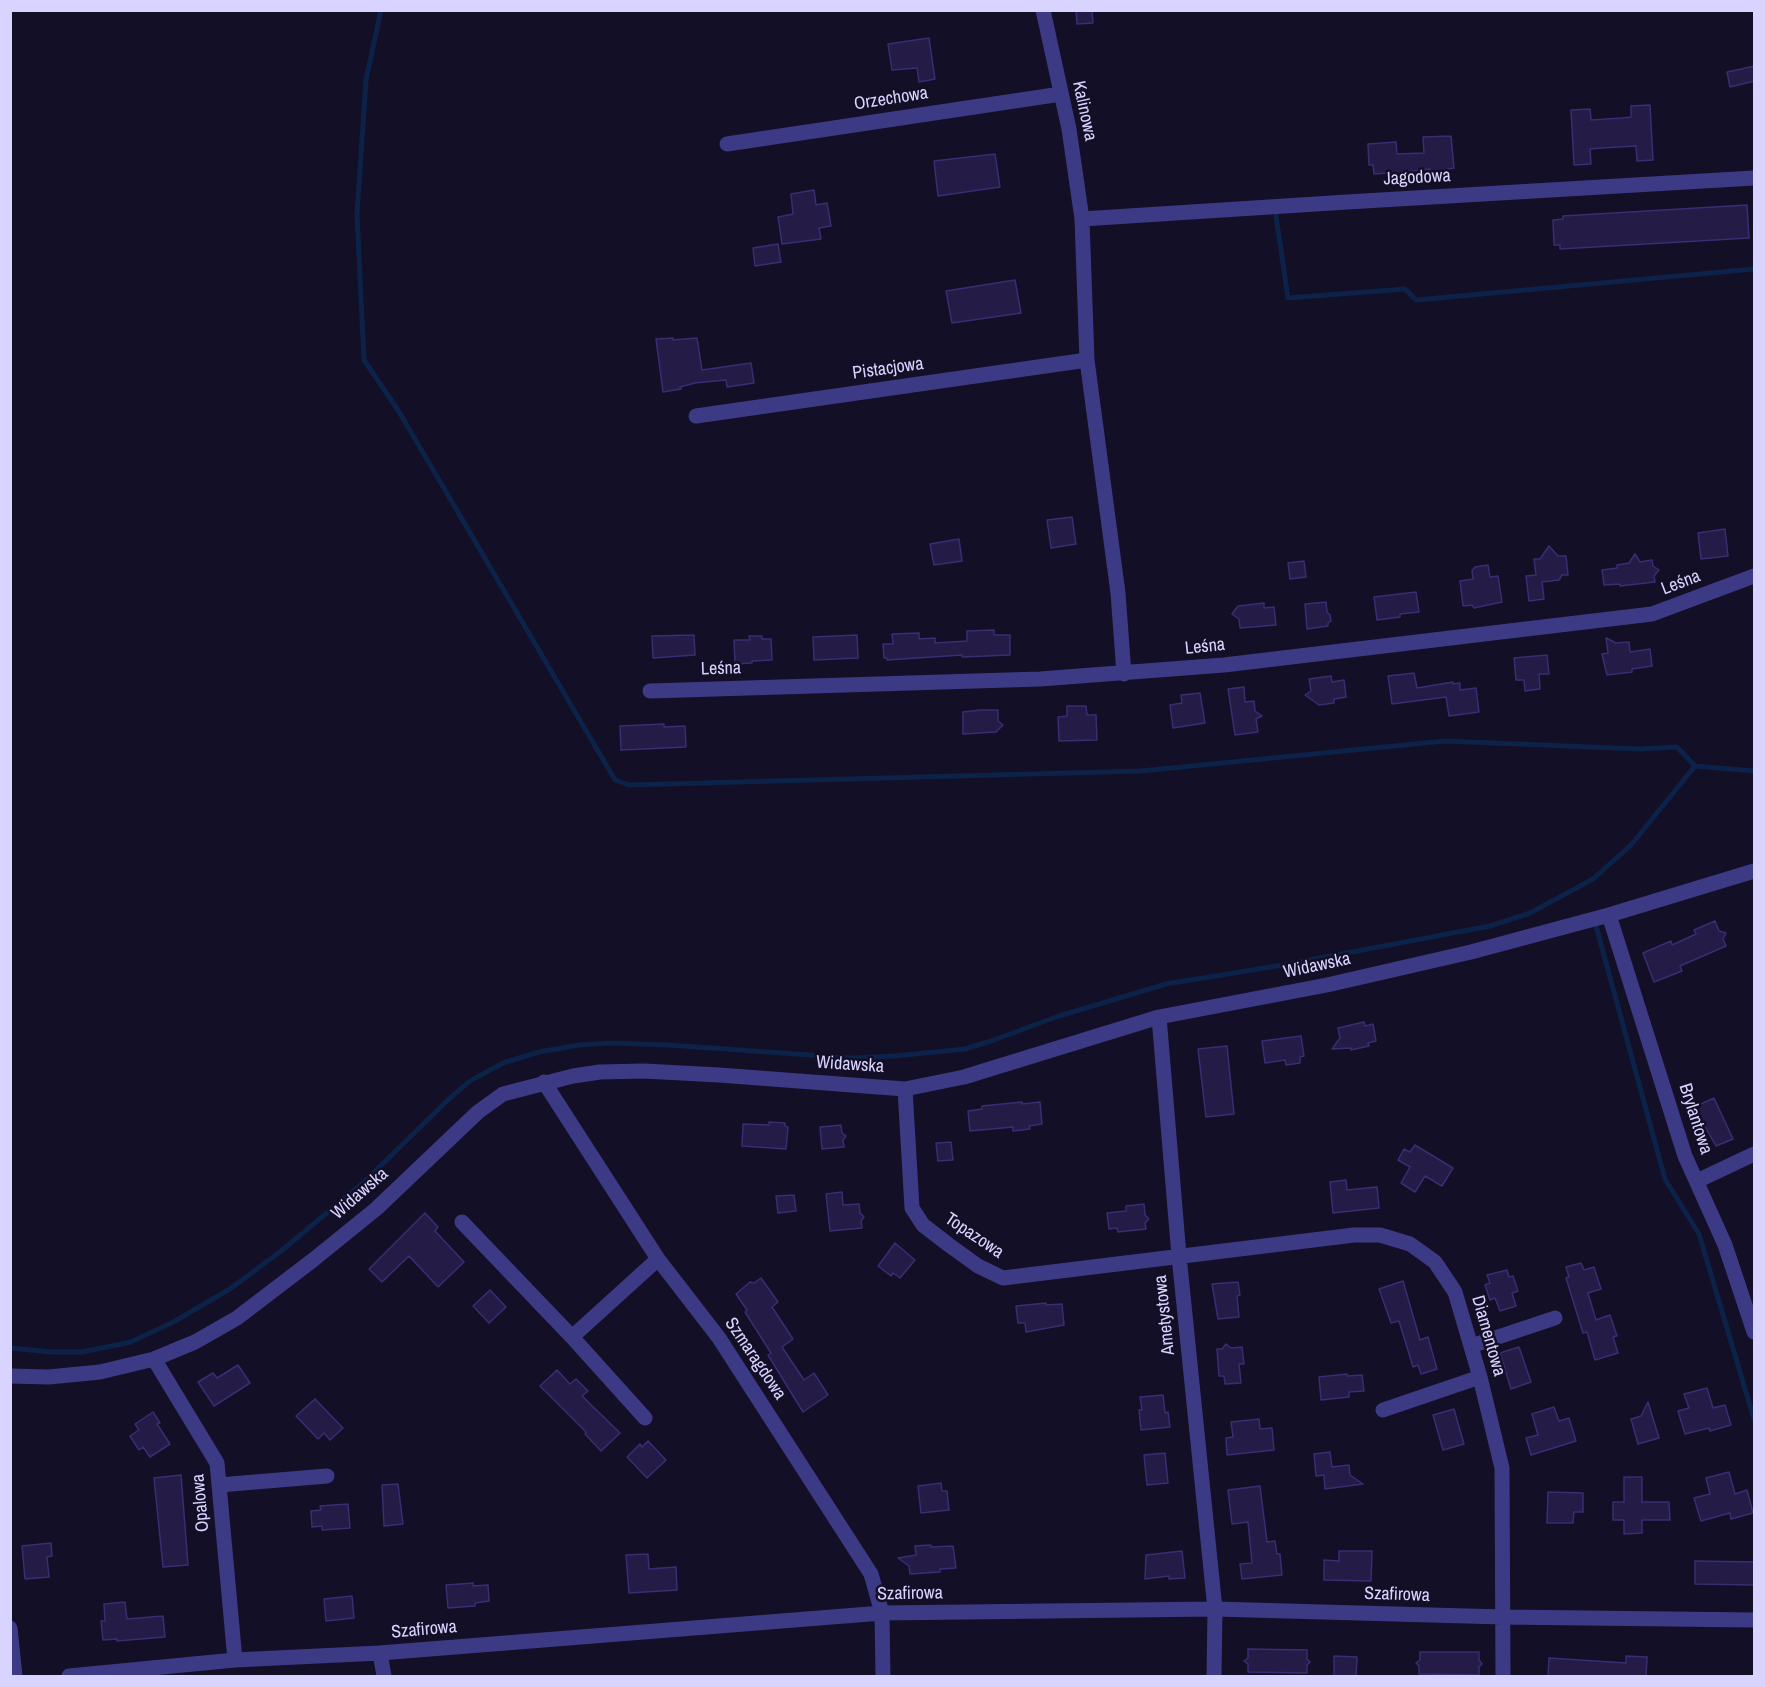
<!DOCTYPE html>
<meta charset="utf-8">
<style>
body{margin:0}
#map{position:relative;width:1765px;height:1687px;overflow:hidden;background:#130f26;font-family:"Archivo Narrow",sans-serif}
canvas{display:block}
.frame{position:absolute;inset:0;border:12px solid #d9d4ff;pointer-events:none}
</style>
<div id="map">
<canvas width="1765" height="1687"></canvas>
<div class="frame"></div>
</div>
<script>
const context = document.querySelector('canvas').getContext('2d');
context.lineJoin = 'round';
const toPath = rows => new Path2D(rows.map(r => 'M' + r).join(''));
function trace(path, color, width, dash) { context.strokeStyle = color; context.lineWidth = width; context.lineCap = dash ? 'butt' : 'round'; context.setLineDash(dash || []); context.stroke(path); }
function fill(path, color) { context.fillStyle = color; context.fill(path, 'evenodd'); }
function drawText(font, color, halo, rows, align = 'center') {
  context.font = font + ' "Archivo Narrow",sans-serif'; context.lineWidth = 5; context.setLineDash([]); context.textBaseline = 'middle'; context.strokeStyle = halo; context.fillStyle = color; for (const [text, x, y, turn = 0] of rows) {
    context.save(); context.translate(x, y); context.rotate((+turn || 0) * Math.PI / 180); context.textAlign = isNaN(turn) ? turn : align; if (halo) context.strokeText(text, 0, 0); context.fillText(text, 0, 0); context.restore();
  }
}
const stream = toPath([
 [381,10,366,80,357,214,364,360,398,410,615,780,629,785,1141,771,1445,741,1640,749,1677,747,1695,766],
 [1276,216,1288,298,1405,289,1416,300,1754,269],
 [1596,926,1665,1179,1699,1234,1754,1419],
 [10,1348,51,1352,82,1352,131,1342,175,1321,230,1289,281,1251,364,1182,451,1097,470,1081,503,1063,539,1052,579,1045,610,1043,668,1045,852,1058,895,1056,965,1049,991,1041,1059,1016,1166,984,1283,965,1490,926,1530,913,1593,879,1631,845,1695,766,1754,771]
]);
const building = toPath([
 [1076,10,1092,10,1093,23,1077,24,1076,10],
 [929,38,935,79,919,82,917,68,892,70,888,44,929,38],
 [1755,66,1755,81,1730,87,1727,72,1755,66],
 [1650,105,1653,160,1637,161,1636,146,1602,148,1590,149,1591,164,1574,165,1571,110,1590,109,1591,120,1622,118,1631,117,1631,106,1650,105],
 [1451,136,1454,168,1448,169,1448,173,1430,174,1430,169,1404,172,1404,175,1388,176,1388,173,1374,174,1373,165,1369,165,1368,144,1396,142,1397,154,1424,153,1423,137,1451,136],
 [995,154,1000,187,938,196,934,161,995,154],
 [814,190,816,205,827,203,831,226,819,228,821,239,782,244,778,217,793,214,791,194,814,190],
 [1747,205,1749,238,1560,249,1560,245,1554,245,1553,220,1563,219,1563,216,1747,205],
 [778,244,781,262,755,266,753,248,778,244],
 [1015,280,1021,313,952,323,946,291,1015,280],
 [673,338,673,340,697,338,702,370,751,363,754,383,727,387,726,380,695,383,680,387,681,389,663,392,656,339,673,338],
 [1072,517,1076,544,1051,548,1047,520,1072,517],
 [1725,529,1728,556,1701,559,1698,533,1725,529],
 [959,539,962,561,934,565,930,544,959,539],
 [1549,546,1558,556,1566,556,1568,575,1562,575,1559,580,1542,582,1544,599,1529,601,1526,576,1536,575,1534,559,1540,559,1549,546],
 [1635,554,1640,562,1652,560,1653,566,1659,570,1654,576,1655,582,1620,586,1620,584,1604,585,1602,570,1617,568,1617,565,1629,563,1635,554],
 [1304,561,1306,577,1290,579,1288,563,1304,561],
 [1488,565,1490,577,1498,576,1502,602,1474,608,1472,605,1463,606,1460,581,1473,579,1472,571,1475,567,1488,565],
 [1416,592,1419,612,1400,614,1400,617,1377,620,1374,597,1416,592],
 [1326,602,1327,612,1330,615,1331,621,1328,623,1328,626,1307,629,1305,604,1326,602],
 [1264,603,1264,608,1274,607,1276,625,1240,628,1239,619,1232,614,1238,606,1264,603],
 [994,630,994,635,1010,635,1010,655,962,657,962,655,887,660,887,658,884,658,883,644,893,644,892,634,919,633,919,639,935,638,935,643,967,641,967,631,994,630],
 [694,635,695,655,653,658,652,636,694,635],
 [857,635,858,658,814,660,813,637,857,635],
 [749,636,762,636,762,639,771,639,772,660,752,661,752,663,735,664,734,640,750,640,749,636],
 [1606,638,1616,643,1629,642,1630,652,1650,649,1652,666,1632,669,1632,672,1607,675,1602,654,1608,653,1606,638],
 [1547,655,1549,674,1539,674,1540,689,1525,691,1524,680,1516,680,1514,658,1547,655],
 [1414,673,1417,688,1453,682,1453,684,1460,683,1460,690,1476,688,1479,712,1449,716,1446,697,1392,704,1388,676,1414,673],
 [1331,676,1332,682,1344,680,1346,697,1334,699,1334,703,1319,705,1305,695,1311,691,1309,679,1331,676],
 [1244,687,1245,702,1254,701,1255,711,1262,716,1256,719,1258,732,1235,735,1228,689,1244,687],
 [1200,693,1205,723,1173,728,1170,705,1182,703,1181,695,1200,693],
 [1067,706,1086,706,1087,715,1096,715,1097,740,1059,741,1058,717,1067,716,1067,706],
 [981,710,998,710,998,721,1003,725,996,732,963,734,963,712,981,710],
 [664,724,664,727,685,726,686,747,621,750,620,726,664,724],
 [1715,921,1719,931,1726,933,1723,939,1726,946,1680,966,1682,971,1654,982,1643,953,1671,941,1672,945,1696,934,1694,930,1715,921],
 [1364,1022,1365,1026,1373,1024,1376,1041,1368,1043,1369,1046,1351,1050,1351,1048,1332,1049,1340,1038,1338,1028,1364,1022],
 [1301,1036,1304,1056,1300,1057,1300,1063,1286,1065,1285,1060,1265,1063,1262,1041,1301,1036],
 [1227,1046,1234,1114,1206,1117,1198,1049,1227,1046],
 [1714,1098,1733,1139,1716,1146,1694,1107,1714,1098],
 [1022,1102,1022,1104,1040,1102,1042,1124,1029,1126,1030,1129,1013,1131,1013,1127,970,1131,968,1111,982,1109,982,1106,1022,1102],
 [769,1122,785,1123,785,1126,788,1127,786,1149,742,1146,743,1124,769,1125,769,1122],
 [841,1125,842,1133,846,1136,843,1140,844,1147,822,1149,820,1127,841,1125],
 [951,1142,953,1160,938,1161,936,1143,951,1142],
 [1415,1145,1453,1168,1442,1186,1425,1176,1415,1192,1401,1183,1410,1167,1398,1160,1404,1149,1410,1152,1415,1145],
 [1346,1180,1347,1190,1377,1187,1379,1208,1333,1213,1330,1182,1346,1180],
 [842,1192,843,1205,859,1204,860,1213,864,1217,861,1221,862,1228,830,1231,826,1194,842,1192],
 [794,1195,796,1211,778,1213,776,1196,794,1195],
 [1144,1204,1145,1215,1149,1219,1145,1223,1146,1229,1118,1232,1117,1228,1109,1229,1107,1213,1126,1211,1126,1206,1144,1204],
 [425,1213,438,1227,435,1231,464,1262,438,1287,409,1256,382,1282,369,1269,425,1213],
 [895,1243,915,1260,900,1278,893,1273,891,1276,878,1266,895,1243],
 [1581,1263,1584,1270,1594,1267,1601,1289,1588,1293,1596,1320,1610,1315,1617,1336,1613,1337,1618,1353,1595,1360,1587,1332,1583,1333,1566,1278,1569,1277,1566,1267,1581,1263],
 [1507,1270,1509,1277,1513,1276,1518,1291,1512,1293,1516,1306,1500,1311,1495,1298,1490,1300,1485,1285,1490,1283,1487,1275,1507,1270],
 [761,1278,778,1302,772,1307,793,1339,782,1347,804,1380,814,1373,828,1395,803,1412,768,1355,771,1353,745,1312,747,1310,736,1294,750,1282,754,1283,761,1278],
 [1403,1281,1420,1340,1428,1337,1437,1369,1421,1374,1418,1365,1413,1367,1399,1321,1391,1323,1379,1289,1403,1281],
 [1238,1282,1240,1295,1237,1296,1239,1317,1218,1319,1212,1284,1238,1282],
 [490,1290,506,1307,489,1323,473,1306,490,1290],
 [1046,1303,1046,1305,1062,1304,1064,1325,1026,1332,1025,1323,1018,1323,1016,1306,1046,1303],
 [1226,1344,1231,1348,1242,1347,1244,1364,1239,1364,1241,1383,1225,1384,1224,1376,1219,1376,1217,1349,1222,1349,1226,1344],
 [1519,1347,1531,1382,1511,1389,1500,1353,1519,1347],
 [238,1365,250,1383,214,1406,198,1382,213,1373,217,1378,238,1365],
 [557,1370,570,1384,576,1379,588,1391,582,1396,620,1433,601,1451,585,1434,586,1432,540,1386,557,1370],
 [1347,1374,1347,1376,1362,1375,1364,1391,1349,1392,1349,1397,1321,1400,1319,1377,1347,1374],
 [1707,1388,1713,1408,1725,1405,1731,1425,1710,1431,1709,1428,1685,1434,1678,1411,1689,1408,1684,1394,1707,1388],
 [1163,1395,1165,1413,1168,1412,1170,1427,1141,1430,1139,1410,1142,1410,1140,1397,1163,1395],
 [315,1399,343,1428,330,1440,324,1433,318,1439,296,1416,315,1399],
 [1648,1402,1659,1438,1638,1444,1631,1419,1641,1416,1648,1402],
 [1554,1407,1559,1421,1569,1418,1576,1441,1531,1455,1526,1438,1538,1435,1532,1414,1554,1407],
 [1454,1409,1464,1444,1443,1450,1433,1415,1454,1409],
 [153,1412,160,1423,157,1424,170,1444,150,1457,143,1447,139,1450,130,1436,139,1430,135,1424,153,1412],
 [1259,1419,1260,1429,1272,1428,1274,1450,1227,1455,1226,1438,1233,1437,1231,1422,1259,1419],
 [648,1441,666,1460,647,1478,627,1457,640,1444,642,1447,648,1441],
 [1330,1452,1332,1467,1349,1465,1350,1475,1363,1484,1325,1489,1324,1475,1316,1476,1314,1454,1330,1452],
 [1165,1453,1168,1483,1147,1485,1144,1455,1165,1453],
 [1729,1472,1735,1494,1747,1490,1753,1513,1731,1519,1730,1513,1701,1521,1694,1498,1710,1494,1706,1478,1729,1472],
 [181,1475,188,1565,163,1567,154,1478,181,1475],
 [1624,1477,1642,1477,1642,1502,1669,1502,1670,1520,1642,1520,1642,1533,1624,1534,1624,1520,1613,1520,1613,1502,1624,1502,1624,1477],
 [941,1483,942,1491,947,1491,949,1510,921,1513,918,1486,941,1483],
 [398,1484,403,1524,384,1526,382,1485,398,1484],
 [1260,1486,1267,1542,1275,1541,1277,1554,1280,1554,1282,1575,1242,1579,1240,1564,1252,1563,1248,1522,1232,1524,1228,1490,1260,1486],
 [1548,1492,1583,1493,1583,1512,1574,1512,1573,1523,1547,1523,1548,1492],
 [348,1504,350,1528,322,1530,322,1526,312,1527,311,1511,321,1510,320,1506,348,1504],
 [51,1543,52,1556,47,1557,49,1577,25,1579,22,1546,51,1543],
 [931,1545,931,1547,953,1546,956,1568,940,1569,940,1572,910,1574,909,1566,898,1558,916,1555,915,1546,931,1545],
 [1182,1551,1185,1578,1169,1579,1169,1576,1145,1579,1146,1555,1182,1551],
 [1339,1551,1372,1551,1371,1581,1324,1580,1324,1560,1339,1561,1339,1551],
 [648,1554,649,1569,676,1567,677,1590,629,1593,626,1555,648,1554],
 [1695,1561,1755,1562,1755,1585,1695,1584,1695,1561],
 [473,1583,473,1586,488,1585,489,1601,475,1603,475,1606,448,1608,446,1585,473,1583],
 [352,1596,354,1618,326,1621,324,1599,352,1596],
 [125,1602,127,1619,163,1616,165,1637,117,1641,117,1639,103,1640,101,1621,105,1621,104,1604,125,1602],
 [1248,1649,1307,1650,1307,1659,1310,1662,1307,1665,1307,1673,1248,1672,1248,1664,1244,1661,1248,1658,1248,1649],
 [1420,1652,1479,1652,1479,1660,1482,1664,1479,1667,1479,1675,1419,1674,1419,1666,1416,1663,1420,1660,1420,1652],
 [1334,1656,1357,1657,1356,1677,1334,1677,1334,1656],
 [1626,1656,1647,1657,1646,1677,1548,1677,1549,1658,1626,1663,1626,1656]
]);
const minor = toPath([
 [1043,10,1069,129,1082,219,1087,360,1118,593,1124,674],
 [727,144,1061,94],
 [1082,219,1347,202,1754,178],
 [696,416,1087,360],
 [650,691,1040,679,1224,665,1652,614,1754,576],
 [1609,915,1685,1156,1725,1245,1754,1332],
 [1159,1017,1179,1256,1215,1609,1214,1676],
 [544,1082,658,1259,719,1338,871,1574,882,1613,883,1676],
 [905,1089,912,1208,923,1225,949,1245,978,1266,1003,1278,1354,1235,1380,1235,1410,1244,1435,1262,1455,1292,1480,1377,1502,1468,1503,1676],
 [1697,1181,1754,1154],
 [462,1222,572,1337,658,1259],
 [572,1337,645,1418],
 [1471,1346,1555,1318],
 [154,1359,217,1463,235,1660],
 [10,1376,49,1377,100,1372,154,1359,195,1342,237,1318,313,1260,376,1209,478,1112,503,1094,573,1076,600,1072,644,1071,719,1075,905,1089,964,1077,1159,1017,1327,985,1471,952,1609,915,1754,871],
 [1383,1410,1480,1377],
 [219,1485,327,1476],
 [10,1628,15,1676],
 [380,1653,384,1676],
 [69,1676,235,1660,380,1653,882,1613,1215,1609,1503,1617,1754,1620]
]);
const streetNames = [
 ["Orzechowa",891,99,-9],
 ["Kalinowa",1084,111,78],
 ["Jagodowa",1417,178,-3],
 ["Pistacjowa",888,369,-8],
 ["Leśna",1681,583,-21],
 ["Leśna",1205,647,-6],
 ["Leśna",721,669,-2],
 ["Widawska",1317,966,-12],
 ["Widawska",850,1065,4],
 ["Brylantowa",1695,1119,72],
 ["Widawska",360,1194,-41],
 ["Topazowa",974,1236,34],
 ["Ametystowa",1165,1315,-96],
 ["Diamentowa",1488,1336,74],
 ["Szmaragdowa",755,1359,56],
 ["Opalowa",201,1503,-95],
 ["Szafirowa",910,1594,-1],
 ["Szafirowa",1397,1595,2],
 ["Szafirowa",424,1630,-5]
];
trace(stream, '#0c2248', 5);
fill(building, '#241b47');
trace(building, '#3b2d73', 1.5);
trace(minor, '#3d3a85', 15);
drawText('18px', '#d9d4ff', '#130f26', streetNames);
</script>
